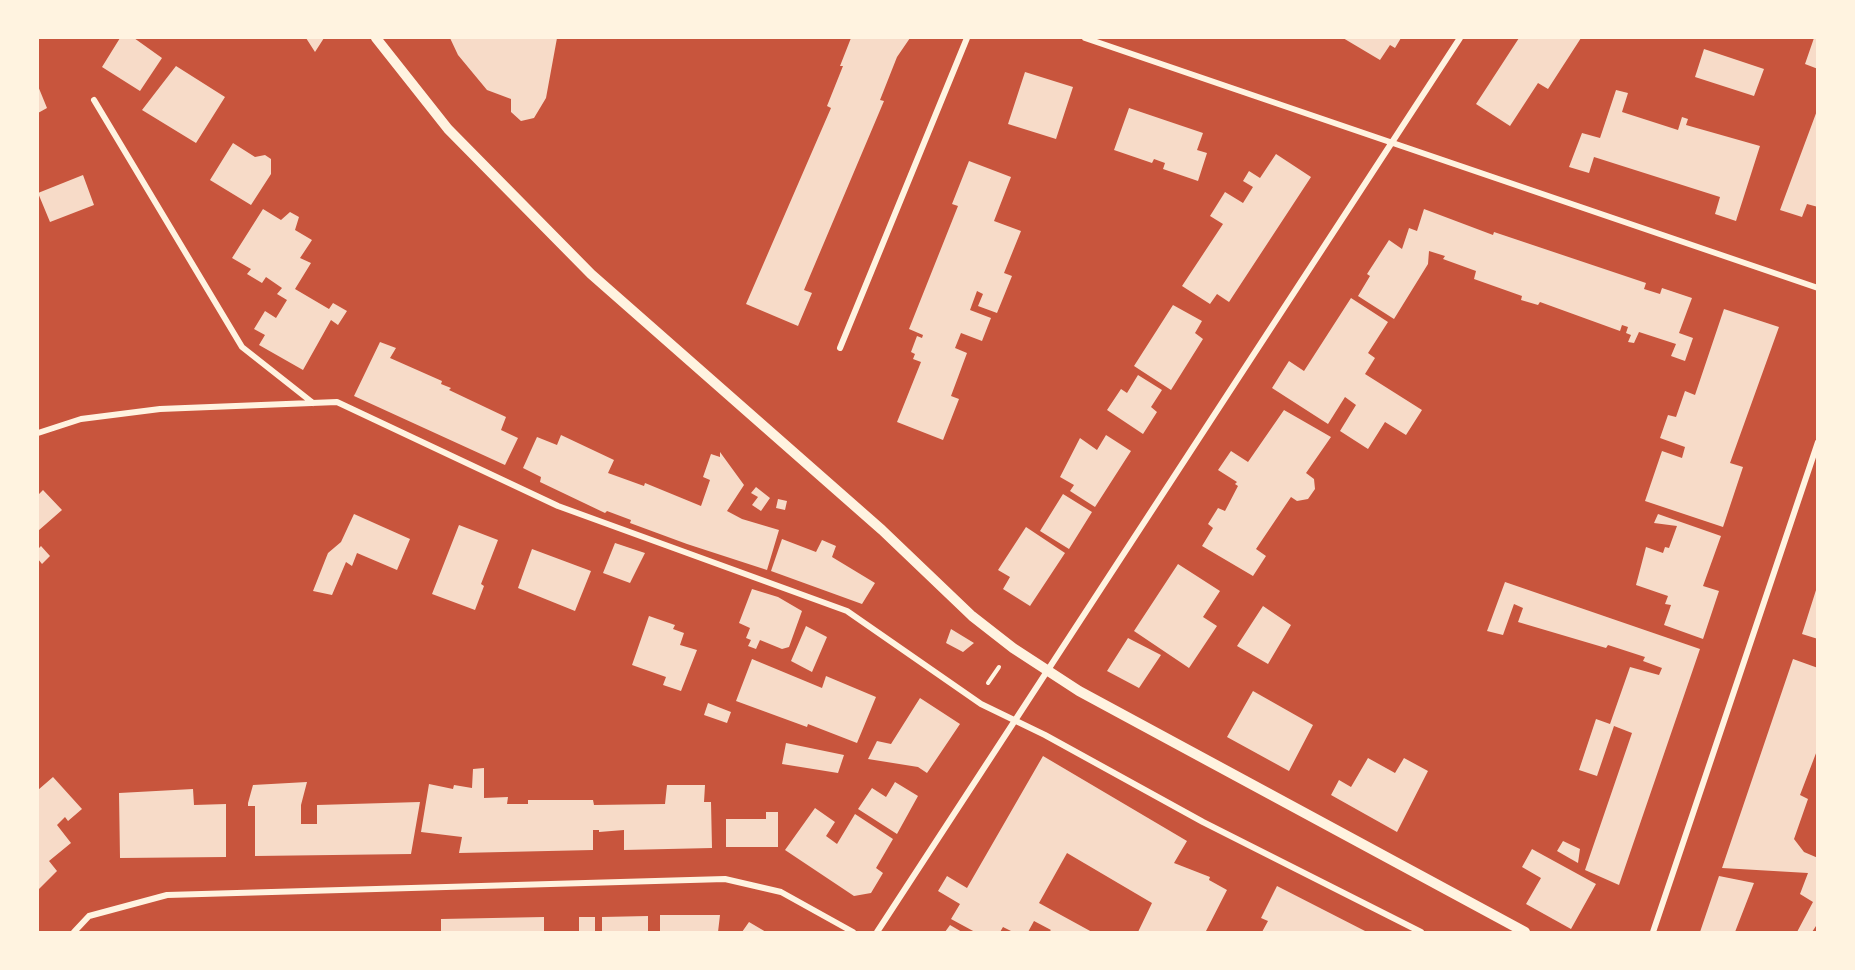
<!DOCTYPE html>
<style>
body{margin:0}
#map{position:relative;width:1855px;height:970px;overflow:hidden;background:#c8553d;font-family:Barlow,sans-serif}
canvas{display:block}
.frame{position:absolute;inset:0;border:39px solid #fff3e0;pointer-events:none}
</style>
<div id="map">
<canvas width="1855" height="970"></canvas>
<div class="frame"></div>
</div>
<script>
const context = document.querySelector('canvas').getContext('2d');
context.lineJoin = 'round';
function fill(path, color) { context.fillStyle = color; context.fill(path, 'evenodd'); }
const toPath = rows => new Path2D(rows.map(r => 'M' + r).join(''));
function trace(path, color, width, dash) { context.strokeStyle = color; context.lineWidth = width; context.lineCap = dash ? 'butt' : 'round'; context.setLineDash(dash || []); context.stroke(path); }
const building = toPath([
 [120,38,134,38,162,58,140,91,102,67],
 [306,38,324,38,315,52],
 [450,38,557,38,546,98,534,118,521,121,511,112,511,99,487,90,458,55],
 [851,38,910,38,897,57,880,100,884,101,804,290,812,293,798,326,746,304,831,108,827,106,843,66,840,66],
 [1343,38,1401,38,1395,48,1390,45,1380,60],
 [1519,38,1581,38,1548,89,1538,83,1510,126,1476,104],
 [1814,38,1818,38,1818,69,1805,64],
 [1704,49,1764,69,1754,96,1695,77],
 [176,66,225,97,196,143,142,110],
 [1025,72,1073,87,1056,139,1008,124],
 [38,86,47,108,38,113],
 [1616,90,1628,93,1622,112,1678,130,1682,117,1688,119,1686,125,1760,146,1736,221,1715,214,1720,197,1594,157,1589,173,1569,167,1582,133,1600,138],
 [1129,108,1203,133,1197,150,1207,153,1198,181,1163,169,1165,163,1154,159,1152,163,1114,150],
 [1818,108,1818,207,1807,204,1802,217,1780,210],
 [233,143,255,157,265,155,271,159,271,174,251,205,210,180],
 [1276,154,1311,177,1229,302,1217,294,1210,304,1182,286,1223,224,1210,216,1225,192,1243,203,1253,187,1243,181,1249,171,1260,178],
 [969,161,1011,177,994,221,1021,231,1004,273,1012,276,997,313,978,306,983,294,977,291,970,310,991,318,982,341,961,333,955,348,967,353,951,396,959,399,943,440,897,422,921,362,913,359,915,354,911,352,917,336,922,338,923,335,909,329,958,206,952,204],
 [83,175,94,205,50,222,38,193],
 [263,209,281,220,290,212,299,217,295,230,312,240,300,258,311,263,295,289,329,309,333,303,347,311,338,325,331,320,303,370,259,345,265,335,254,329,265,311,276,318,287,300,277,294,282,288,266,277,262,283,247,274,251,269,232,258],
 [1424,209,1493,235,1494,232,1646,283,1644,289,1660,294,1662,288,1692,298,1679,333,1693,338,1685,361,1671,356,1676,344,1639,332,1634,343,1628,342,1631,335,1626,333,1628,327,1622,325,1620,331,1540,302,1538,305,1521,300,1522,296,1474,279,1476,271,1443,259,1445,256,1429,251,1428,264,1394,319,1358,296,1370,276,1367,274,1389,240,1402,249,1409,228,1417,231],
 [1351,298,1388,322,1368,353,1375,358,1365,374,1422,410,1406,435,1385,422,1368,449,1340,431,1356,405,1345,397,1328,424,1272,388,1289,361,1304,371],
 [1173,305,1202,321,1195,333,1203,339,1171,390,1134,366],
 [1724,309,1779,327,1730,463,1743,467,1723,527,1645,501,1662,451,1682,458,1685,447,1660,438,1668,415,1676,417,1685,391,1695,395],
 [380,342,396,348,390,358,442,381,441,384,451,388,449,390,506,417,501,430,518,438,505,465,354,396],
 [1138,375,1162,390,1151,407,1157,412,1143,434,1107,410,1121,389,1127,393],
 [1284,410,1331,437,1306,473,1314,479,1315,489,1308,499,1297,501,1291,497,1256,549,1266,556,1253,576,1202,546,1213,528,1208,524,1218,508,1225,511,1238,486,1235,484,1237,482,1218,470,1231,451,1248,462],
 [561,435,614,460,608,473,644,486,645,483,701,506,710,480,703,477,711,454,720,457,720,452,744,485,727,511,742,519,779,530,767,570,687,544,630,523,631,520,607,511,605,513,540,482,541,477,523,468,537,437,557,445],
 [1106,435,1131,451,1095,507,1070,491,1074,485,1060,477,1080,438,1097,450],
 [756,487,770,498,761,511,752,505,758,497,751,493],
 [43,490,62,510,38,531,38,495],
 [1063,494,1092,512,1069,549,1040,531],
 [778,499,787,501,785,510,776,508],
 [354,514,410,539,397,570,357,553,352,566,346,562,332,595,313,591,328,553,341,542],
 [1658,514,1721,536,1703,586,1719,591,1703,639,1664,625,1671,605,1665,604,1668,596,1636,585,1646,547,1663,553,1665,547,1669,548,1677,526,1654,523],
 [459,525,498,540,481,584,484,586,475,610,432,594],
 [1026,527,1065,553,1030,606,1003,589,1010,577,998,570],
 [782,539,816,552,822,540,836,546,832,557,875,583,862,604,771,571],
 [615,543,645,553,630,583,603,573],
 [41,546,50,556,42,564,38,559,38,549],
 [532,549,591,571,575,611,518,588],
 [1178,564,1220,591,1203,617,1217,626,1189,668,1134,631],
 [1505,582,1700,649,1619,885,1585,870,1632,733,1614,726,1597,776,1579,770,1596,719,1610,724,1630,667,1659,675,1662,668,1643,661,1645,657,1608,645,1606,648,1518,622,1523,608,1514,604,1503,635,1487,631],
 [1817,587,1818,587,1818,639,1802,634],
 [752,589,778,597,802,611,789,647,782,649,760,640,756,649,748,646,751,640,746,638,750,628,739,623],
 [1263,606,1291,625,1268,664,1237,646],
 [649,616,675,625,673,629,684,633,680,645,697,650,681,691,663,685,666,677,632,665],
 [806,626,827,637,812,672,791,661],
 [951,629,974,643,963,652,946,643],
 [1128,638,1161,655,1139,688,1107,671],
 [752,659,822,688,826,676,876,697,857,743,808,724,807,727,736,701],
 [1793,659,1818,668,1818,748,1800,795,1808,799,1794,839,1804,852,1818,858,1818,923,1812,932,1797,932,1813,902,1800,894,1808,873,1722,868],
 [1253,691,1313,725,1289,771,1227,737],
 [920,698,960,724,927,773,918,767,868,759,877,741,891,744],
 [708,703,731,712,727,723,704,715],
 [786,743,844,755,838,773,782,764],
 [1043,756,1187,841,1174,863,1210,877,1209,880,1227,890,1206,931,1209,932,1138,932,1152,903,1067,853,1039,903,1092,932,1049,932,1051,930,1034,921,1028,932,1013,932,1003,927,1000,932,975,932,951,919,960,904,938,891,947,876,967,888],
 [1368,758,1395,773,1404,758,1428,771,1397,832,1331,795,1339,780,1351,787],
 [484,768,484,798,508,797,507,804,528,804,528,800,593,800,594,805,665,804,667,785,705,785,704,802,711,802,712,848,624,850,624,830,599,832,599,830,593,830,593,850,459,853,462,837,421,832,429,784,453,789,454,785,472,788,473,769],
 [53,777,82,809,68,821,65,817,57,825,71,843,49,861,57,871,38,890,38,790],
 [307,782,301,805,301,824,317,824,317,805,420,802,411,854,255,856,255,806,248,806,248,803,253,785],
 [895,782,918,796,897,834,858,809,872,788,886,797],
 [193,789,194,805,226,804,226,857,120,858,119,793],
 [815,808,835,822,826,836,837,844,855,814,893,839,876,868,883,873,871,893,854,896,785,850],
 [766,812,778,812,778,847,726,847,726,819,766,819],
 [1563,841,1580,849,1578,863,1557,851],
 [1532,849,1596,884,1571,929,1526,904,1541,878,1522,867],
 [1719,876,1754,883,1735,932,1700,932],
 [1277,886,1367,932,1262,932,1268,921,1261,918],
 [660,915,720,915,718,932,660,932],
 [648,916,648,932,602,932,602,917],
 [544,917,544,932,441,932,441,919],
 [579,917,595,917,595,932,579,932],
 [749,922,766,932,742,932],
 [950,925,962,932,945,932]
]);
const path = toPath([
 [988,683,999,667]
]);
const minor = toPath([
 [1085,38,1818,288],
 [94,100,242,347,313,403],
 [840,348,967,38],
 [38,433,81,419,160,409,337,402,558,506,847,611,981,704,1045,735,1203,822,1421,932],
 [74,932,89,916,167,895,725,879,781,892,853,932],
 [877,932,1460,38],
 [1653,932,1818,442]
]);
const tertiary = toPath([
 [376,38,448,129,591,274,882,530,972,616,1013,648,1079,691,1525,932]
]);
fill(building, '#f7dbc8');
trace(path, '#fff3e0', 4);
trace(minor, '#fff3e0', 6);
trace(tertiary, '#fff3e0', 10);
</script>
